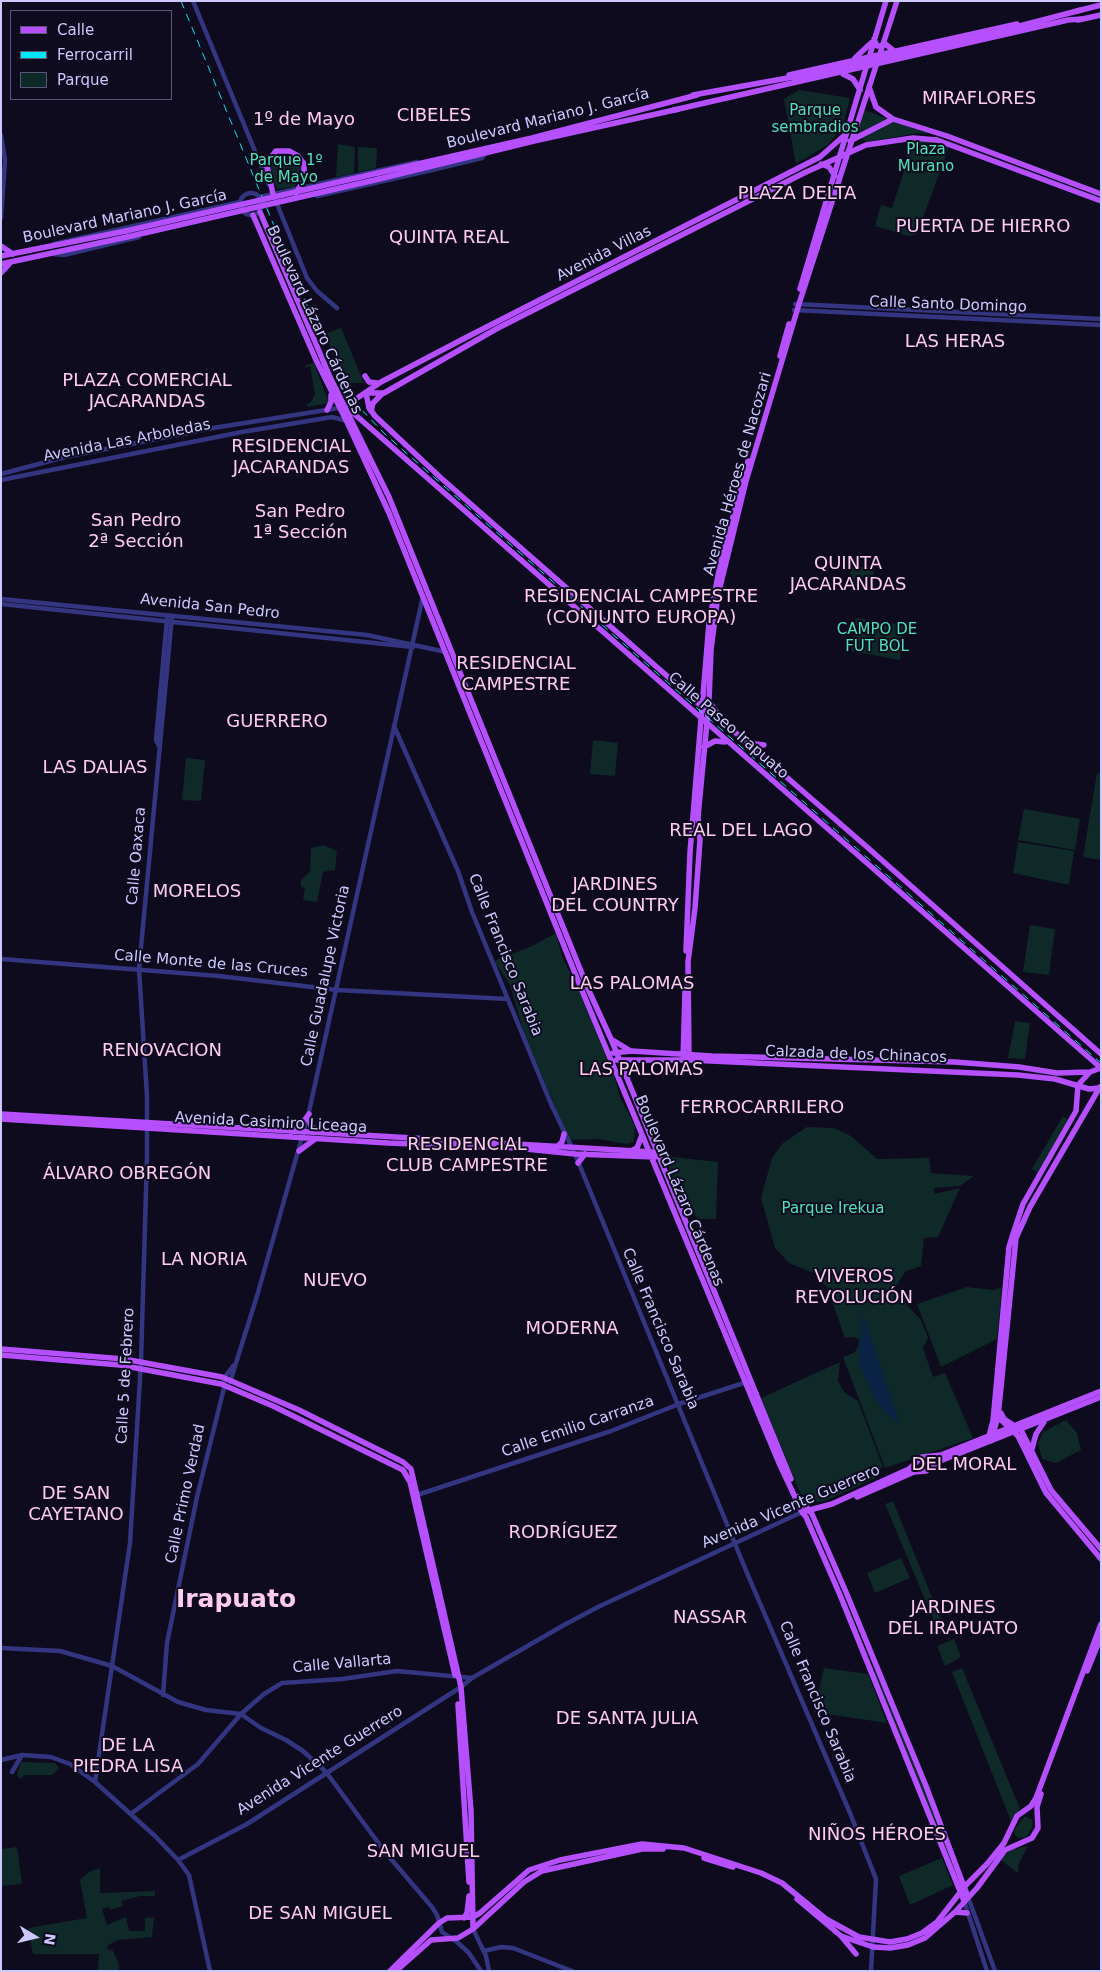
<!DOCTYPE html>
<meta charset="utf-8">
<style>
body{margin:0}
#map{position:relative;width:1102px;height:1972px;overflow:hidden;background:#0e0b1f;font-family:"DejaVu Sans",sans-serif}
canvas{display:block}
.frame{position:absolute;inset:0;border:2px solid #cdc9ff;pointer-events:none}
.legend{position:absolute;left:10px;top:10px;width:162px;height:90px;box-sizing:border-box;background:#0e0b1f;border:1px solid #5a5779;margin:0;padding:6px 9px;list-style:none;font-size:15px;color:#cdc9ff}
.legend li{display:flex;align-items:center;gap:10px;height:25px}
.legend b{width:25px;border:1px solid #5a5779}
.north{position:absolute;left:10px;top:1912px;width:50px;height:50px;-webkit-text-stroke:4px #0e0b1f;paint-order:stroke;rotate:99deg;font-size:14px;font-weight:700;line-height:20px;text-align:center;color:#cdc9ff}
.north::after{content:'';display:block;margin:auto;width:18px;height:22px;background:#cdc9ff;clip-path:polygon(50% 0,100% 100%,50% 72%,0 100%)}
</style>
<div id="map">
<canvas width="1102" height="1972"></canvas>
<div class="frame"></div>
<ul class="legend">
<li><b style="height:6px;background:#b650ff"></b>Calle</li>
<li><b style="height:6px;background:#00e7f4"></b>Ferrocarril</li>
<li><b style="height:14px;background:#0e2927"></b>Parque</li>
</ul>
<div class="north">N</div>
</div>
<script>
const context = document.querySelector('canvas').getContext('2d');
context.lineJoin = 'round';
function fill(path, color) { context.fillStyle = color; context.fill(path, 'evenodd'); }
const toPath = rows => new Path2D(rows.map(r => 'M' + r).join(''));
function trace(path, color, width, dash) { context.strokeStyle = color; context.lineWidth = width; context.lineCap = dash ? 'butt' : 'round'; context.setLineDash(dash || []); context.stroke(path); }
function drawText(font, color, halo, rows, align = 'center') {
  context.font = font + ' "DejaVu Sans",sans-serif'; context.lineWidth = 4; context.setLineDash([]); context.textBaseline = 'middle'; context.strokeStyle = halo; context.fillStyle = color; for (const [text, x, y, turn = 0] of rows) {
    context.save(); context.translate(x, y); context.rotate((+turn || 0) * Math.PI / 180); context.textAlign = isNaN(turn) ? turn : align; if (halo) context.strokeText(text, 0, 0); context.fillText(text, 0, 0); context.restore();
  }
}
const green = toPath([
 [799,90,850,98,843,126,829,144,796,164,784,99],
 [864,110,929,134,917,133,867,142,861,138,856,131],
 [914,140,935,142,949,147,917,234,909,236,875,226,881,205,892,208],
 [338,144,355,147,354,173,336,177],
 [358,147,377,148,376,168,358,172],
 [280,154,292,156,299,162,302,175,294,187,277,189,273,179,269,164,274,156],
 [341,328,352,354,364,383,344,383,325,334],
 [314,363,329,403,308,407,307,404,311,402,315,394,310,366,305,368,306,365],
 [852,565,874,569,871,591,848,588],
 [856,618,904,625,900,660,851,651],
 [593,740,618,743,615,776,590,774],
 [186,758,205,760,201,801,182,800],
 [1097,773,1101,774,1101,860,1083,857],
 [1024,809,1080,819,1075,850,1018,840],
 [1018,842,1074,851,1069,885,1013,873],
 [324,845,337,851,335,870,323,872,317,902,303,900,305,888,301,887,301,880,310,872,311,848],
 [1030,925,1055,929,1049,975,1023,972],
 [556,933,562,957,576,984,611,1065,620,1097,635,1126,634,1142,627,1144,599,1139,569,1140,524,1033,510,985,494,961,532,946],
 [1015,1021,1030,1023,1025,1059,1008,1058],
 [1063,1116,1069,1120,1038,1172,1032,1169],
 [807,1127,834,1128,851,1136,877,1159,929,1158,931,1173,974,1176,960,1186,934,1188,934,1194,960,1188,938,1237,924,1238,921,1266,906,1271,893,1290,921,1320,928,1338,923,1348,933,1377,945,1373,973,1438,885,1468,843,1357,854,1353,858,1347,859,1340,854,1337,845,1338,827,1287,814,1273,789,1263,775,1248,761,1198,772,1158,783,1143],
 [665,1156,718,1162,716,1219,697,1219,690,1202,681,1205],
 [967,1287,993,1290,1002,1287,997,1339,941,1367,917,1304],
 [840,1362,838,1381,844,1392,858,1401,883,1467,874,1472,876,1476,874,1479,825,1501,816,1502,800,1493,761,1398],
 [1066,1420,1077,1433,1081,1450,1056,1463,1042,1459,1038,1443,1043,1432],
 [893,1501,946,1632,939,1633,885,1504],
 [901,1558,910,1578,875,1593,867,1573],
 [954,1639,961,1657,945,1666,937,1646],
 [824,1668,868,1674,887,1723,814,1712],
 [962,1668,1020,1809,1011,1821,952,1672],
 [878,1669,961,1877,956,1879,873,1672],
 [21,1762,55,1763,59,1768,52,1775,25,1775,20,1779,17,1775],
 [1025,1816,1033,1820,1032,1828,1026,1837,1018,1838,1015,1835,1014,1830],
 [1028,1846,1018,1865,1019,1871,1016,1872,1001,1860,1008,1851],
 [17,1847,22,1884,1,1886,1,1849],
 [942,1858,953,1885,910,1905,899,1876],
 [100,1868,100,1893,155,1891,155,1896,140,1896,121,1901,123,1906,110,1910,109,1907,102,1909,107,1925,126,1917,129,1931,145,1931,145,1918,154,1917,152,1937,118,1940,107,1946,109,1951,112,1949,119,1964,119,1969,115,1971,98,1971,99,1954,33,1954,28,1928,87,1918,80,1880,89,1872]
]);
const water = toPath([
 [863,1315,900,1423,893,1419,883,1410,873,1395,865,1377,860,1364,859,1345]
]);
const minor = toPath([
 [193,1,269,185],
 [1,135,5,160,1,218],
 '240 204a11 11 0 1 1 22 0a11 11 0 1 1-22 0Z',
 [273,194,307,278,317,291,337,308],
 [317,196,432,170,482,158,485,153],
 [260,197,417,162],
 [54,244,240,202],
 [53,254,64,255,139,237],
 [795,304,1101,319],
 [794,310,1101,325],
 [1,474,65,457,213,428,339,408],
 [1,480,242,432,332,417,347,421],
 [1,599,367,635,446,652],
 [1,604,413,647],
 [394,726,458,871,472,912,551,1104,575,1154,747,1573,850,1813,876,1879,871,1971],
 [159,746,156,740,167,619],
 [1,959,219,976,337,990,508,999],
 [230,1382,257,1296,308,1116,423,596],
 [414,1496,611,1431,679,1404,747,1382],
 [1,1648,60,1651,112,1666,178,1702,206,1710,241,1714,261,1728,286,1740,303,1751,326,1772,385,1852,432,1907,437,1915,442,1932,457,1942,469,1953,481,1971],
 [163,1695,167,1643,197,1497,224,1388,224,1378,233,1366],
 [1,1760,22,1755,51,1757,70,1764,95,1782,155,1836,178,1860,189,1875,210,1971],
 [12,1772,22,1755],
 [95,1782,130,1543,141,1362,147,1157,147,1096,139,969,172,616],
 [132,1813,198,1764,241,1714,264,1694,282,1683,342,1679,397,1671,472,1678],
 [178,1860,247,1824,461,1687,472,1678,564,1625,598,1607,802,1512],
 [968,1897,995,1971],
 [964,1901,987,1971],
 [473,1929,486,1956,489,1971],
 [484,1951,501,1947,513,1948,572,1971]
]);
const major = toPath([
 [1077,11,1101,5],
 [1078,20,1101,15],
 [874,39,877,46,881,46,884,43,894,51],
 [855,58,871,43],
 [843,74,853,79,860,90],
 [789,75,1017,24],
 [869,87,876,107,893,119,947,136,1101,194],
 [850,141,893,119],
 [821,164,829,167,835,176],
 [267,166,273,194],
 [378,173,532,138,697,95],
 [379,179,534,141,679,109],
 [260,212,330,377,389,497,589,991,611,1039,791,1479],
 [253,215,316,360,348,424,389,513,583,993,779,1463,802,1512,806,1517,840,1595,964,1901],
 [1,246,13,254],
 [1,256,126,231],
 [1,264,127,237],
 [1,273,11,262],
 [800,289,886,1],
 [780,356,789,324],
 [365,376,369,382,378,383],
 [366,393,369,408,375,416,441,478,707,711,722,721,867,847,1101,1054],
 [366,393,384,393,498,328,804,173,866,145,913,138,937,140,1101,201],
 [344,407,381,382,467,337,820,157,846,134],
 [327,410,331,402,331,395],
 [371,411,373,403,383,393],
 [352,412,1101,1068],
 [709,701,721,719],
 [748,743,764,745],
 [704,747,715,741,725,742],
 [686,951,690,852,709,623,720,565,748,461],
 [611,1039,629,1050],
 [613,1053,631,1051,712,1056,955,1062,1019,1067,1057,1073,1090,1072],
 [616,1060,689,1060,1018,1075,1055,1079,1089,1089,1099,1088],
 [683,1060,685,992],
 [689,1060,688,962,695,908,700,840,698,817,709,701,711,650,718,595,746,481,799,304,897,1],
 [1,1114,653,1152],
 [308,1116,311,1126,319,1132],
 [1,1119,388,1143,516,1148,575,1154,655,1157],
 [291,1132,301,1125,309,1114],
 [556,1148,562,1142,564,1134],
 [299,1151,315,1139],
 [631,1151,637,1148,642,1135],
 [578,1163,585,1154],
 [1,1349,124,1359,222,1377,299,1410,403,1462,411,1469,461,1687,471,1811,473,1929],
 [1,1355,120,1365,221,1384,273,1406,403,1470,410,1482,455,1675],
 [1001,1413,1004,1419,1021,1430,1051,1490,1101,1549],
 [998,1417,1018,1436,1046,1493,1101,1559],
 [989,1436,993,1421,1009,1247,1013,1234,1023,1204,1076,1111,1078,1085,1090,1072,1101,1068],
 [991,1441,998,1417,1016,1238,1030,1207,1100,1087],
 [1032,1449,1036,1434,1044,1422],
 [798,1497,812,1514,846,1592,926,1786,968,1897],
 [857,1497,914,1472,926,1471,940,1461,1101,1397],
 [806,1511,832,1504,909,1469,922,1457,941,1455,1101,1391],
 [1087,1671,1101,1637],
 [458,1704,469,1882],
 [704,1858,733,1867],
 [797,1899,841,1936,873,1947,890,1948,908,1945,925,1938,955,1912,977,1888,1005,1850,1032,1838,1038,1828,1037,1807,1041,1794],
 [955,1912,967,1913],
 [464,1918,467,1913,469,1896],
 [841,1936,856,1954],
 [390,1971,439,1923,447,1918,473,1917,480,1913,529,1870,560,1860,642,1844,684,1848,761,1873,782,1883,826,1919,859,1937,890,1942,907,1939,922,1933,937,1922,966,1885,987,1864,1004,1843,1017,1816,1031,1806,1036,1798,1101,1624],
 [396,1971,431,1940,458,1938,473,1929,524,1882,542,1871,642,1849,663,1849]
]);
const rail = toPath([
 [181,1,330,361,353,401,387,436,1101,1063]
]);
const majorBridge = toPath([
 [693,95,821,72,958,42,1081,10],
 [674,110,1068,20,1082,19],
 [267,166,268,161,276,151,289,151,298,156,304,164,304,180,296,193],
 [126,231,378,173],
 [127,237,379,179]
]);
const parkNames = [
 ["Parque",815,111],
 ["sembradios",815,128],
 ["Plaza",926,150],
 ["Murano",926,167],
 ["Parque 1º",286,161],
 ["de Mayo",286,178],
 ["CAMPO DE",877,630],
 ["FUT BOL",877,647],
 ["Parque Irekua",833,1209]
];
const streetNames = [
 ["Boulevard Mariano J. García",548,119,-14],
 ["Boulevard Mariano J. García",125,217,-12],
 ["Avenida Villas",604,254,-27],
 ["Calle Santo Domingo",948,305,2],
 ["Boulevard Lázaro Cárdenas",314,320,65],
 ["Avenida Las Arboledas",127,441,-11],
 ["Avenida Héroes de Nacozari",738,474,-74],
 ["Avenida San Pedro",210,607,6],
 ["Calle Paseo Irapuato",728,726,41],
 ["Calle Oaxaca",137,856,-85],
 ["Calle Francisco Sarabia",505,955,68],
 ["Calle Monte de las Cruces",211,964,5],
 ["Calle Guadalupe Victoria",326,976,-78],
 ["Calzada de los Chinacos",856,1055,2],
 ["Avenida Casimiro Liceaga",271,1123,3],
 ["Boulevard Lázaro Cárdenas",679,1191,67],
 ["Calle Francisco Sarabia",660,1329,67],
 ["Calle 5 de Febrero",126,1376,-87],
 ["Calle Emilio Carranza",578,1427,-19],
 ["Calle Primo Verdad",186,1494,-78],
 ["Avenida Vicente Guerrero",791,1507,-23],
 ["Calle Vallarta",342,1664,-5],
 ["Calle Francisco Sarabia",817,1702,67],
 ["Avenida Vicente Guerrero",320,1761,-32]
];
const quarterNames = [
 ["MIRAFLORES",979,99],
 ["CIBELES",434,116],
 ["1º de Mayo",304,120],
 ["PLAZA DELTA",797,194],
 ["PUERTA DE HIERRO",983,227],
 ["QUINTA REAL",449,238],
 ["LAS HERAS",955,342],
 ["PLAZA COMERCIAL",147,381],
 ["JACARANDAS",147,402],
 ["RESIDENCIAL",291,447],
 ["JACARANDAS",291,468],
 ["San Pedro",300,512],
 ["1ª Sección",300,533],
 ["San Pedro",136,521],
 ["2ª Sección",136,542],
 ["QUINTA",848,564],
 ["JACARANDAS",848,585],
 ["RESIDENCIAL CAMPESTRE",641,597],
 ["(CONJUNTO EUROPA)",641,618],
 ["RESIDENCIAL",516,664],
 ["CAMPESTRE",516,685],
 ["GUERRERO",277,722],
 ["LAS DALIAS",95,768],
 ["REAL DEL LAGO",741,831],
 ["JARDINES",615,885],
 ["DEL COUNTRY",615,906],
 ["MORELOS",197,892],
 ["LAS PALOMAS",632,984],
 ["RENOVACION",162,1051],
 ["LAS PALOMAS",641,1070],
 ["FERROCARRILERO",762,1108],
 ["RESIDENCIAL",467,1145],
 ["CLUB CAMPESTRE",467,1166],
 ["ÁLVARO OBREGÓN",127,1174],
 ["LA NORIA",204,1260],
 ["VIVEROS",854,1277],
 ["REVOLUCIÓN",854,1298],
 ["NUEVO",335,1281],
 ["MODERNA",572,1329],
 ["DEL MORAL",964,1465],
 ["DE SAN",76,1494],
 ["CAYETANO",76,1515],
 ["RODRÍGUEZ",563,1533],
 ["JARDINES",953,1608],
 ["DEL IRAPUATO",953,1629],
 ["NASSAR",710,1618],
 ["DE SANTA JULIA",627,1719],
 ["DE LA",128,1746],
 ["PIEDRA LISA",128,1767],
 ["NIÑOS HÉROES",877,1835],
 ["SAN MIGUEL",423,1852],
 ["DE SAN MIGUEL",320,1914]
];
const townNames = [
 ["Irapuato",236,1600]
];
fill(green, '#0e2927');
fill(water, '#0a2344');
trace(minor, '#343580', 4.5);
trace(major, '#b650ff', 5.5);
trace(rail, '#00e7f4', 1, [8, 6]);
trace(majorBridge, '#b650ff', 5.5);
drawText('15px', '#51e3b8', '#0e0b1f', parkNames);
drawText('15px', '#cdc9ff', '#0e0b1f', streetNames);
drawText('18px', '#ffcbef', '#0e0b1f', quarterNames);
drawText('bold 25px', '#ffcbef', '#0e0b1f', townNames);
</script>
